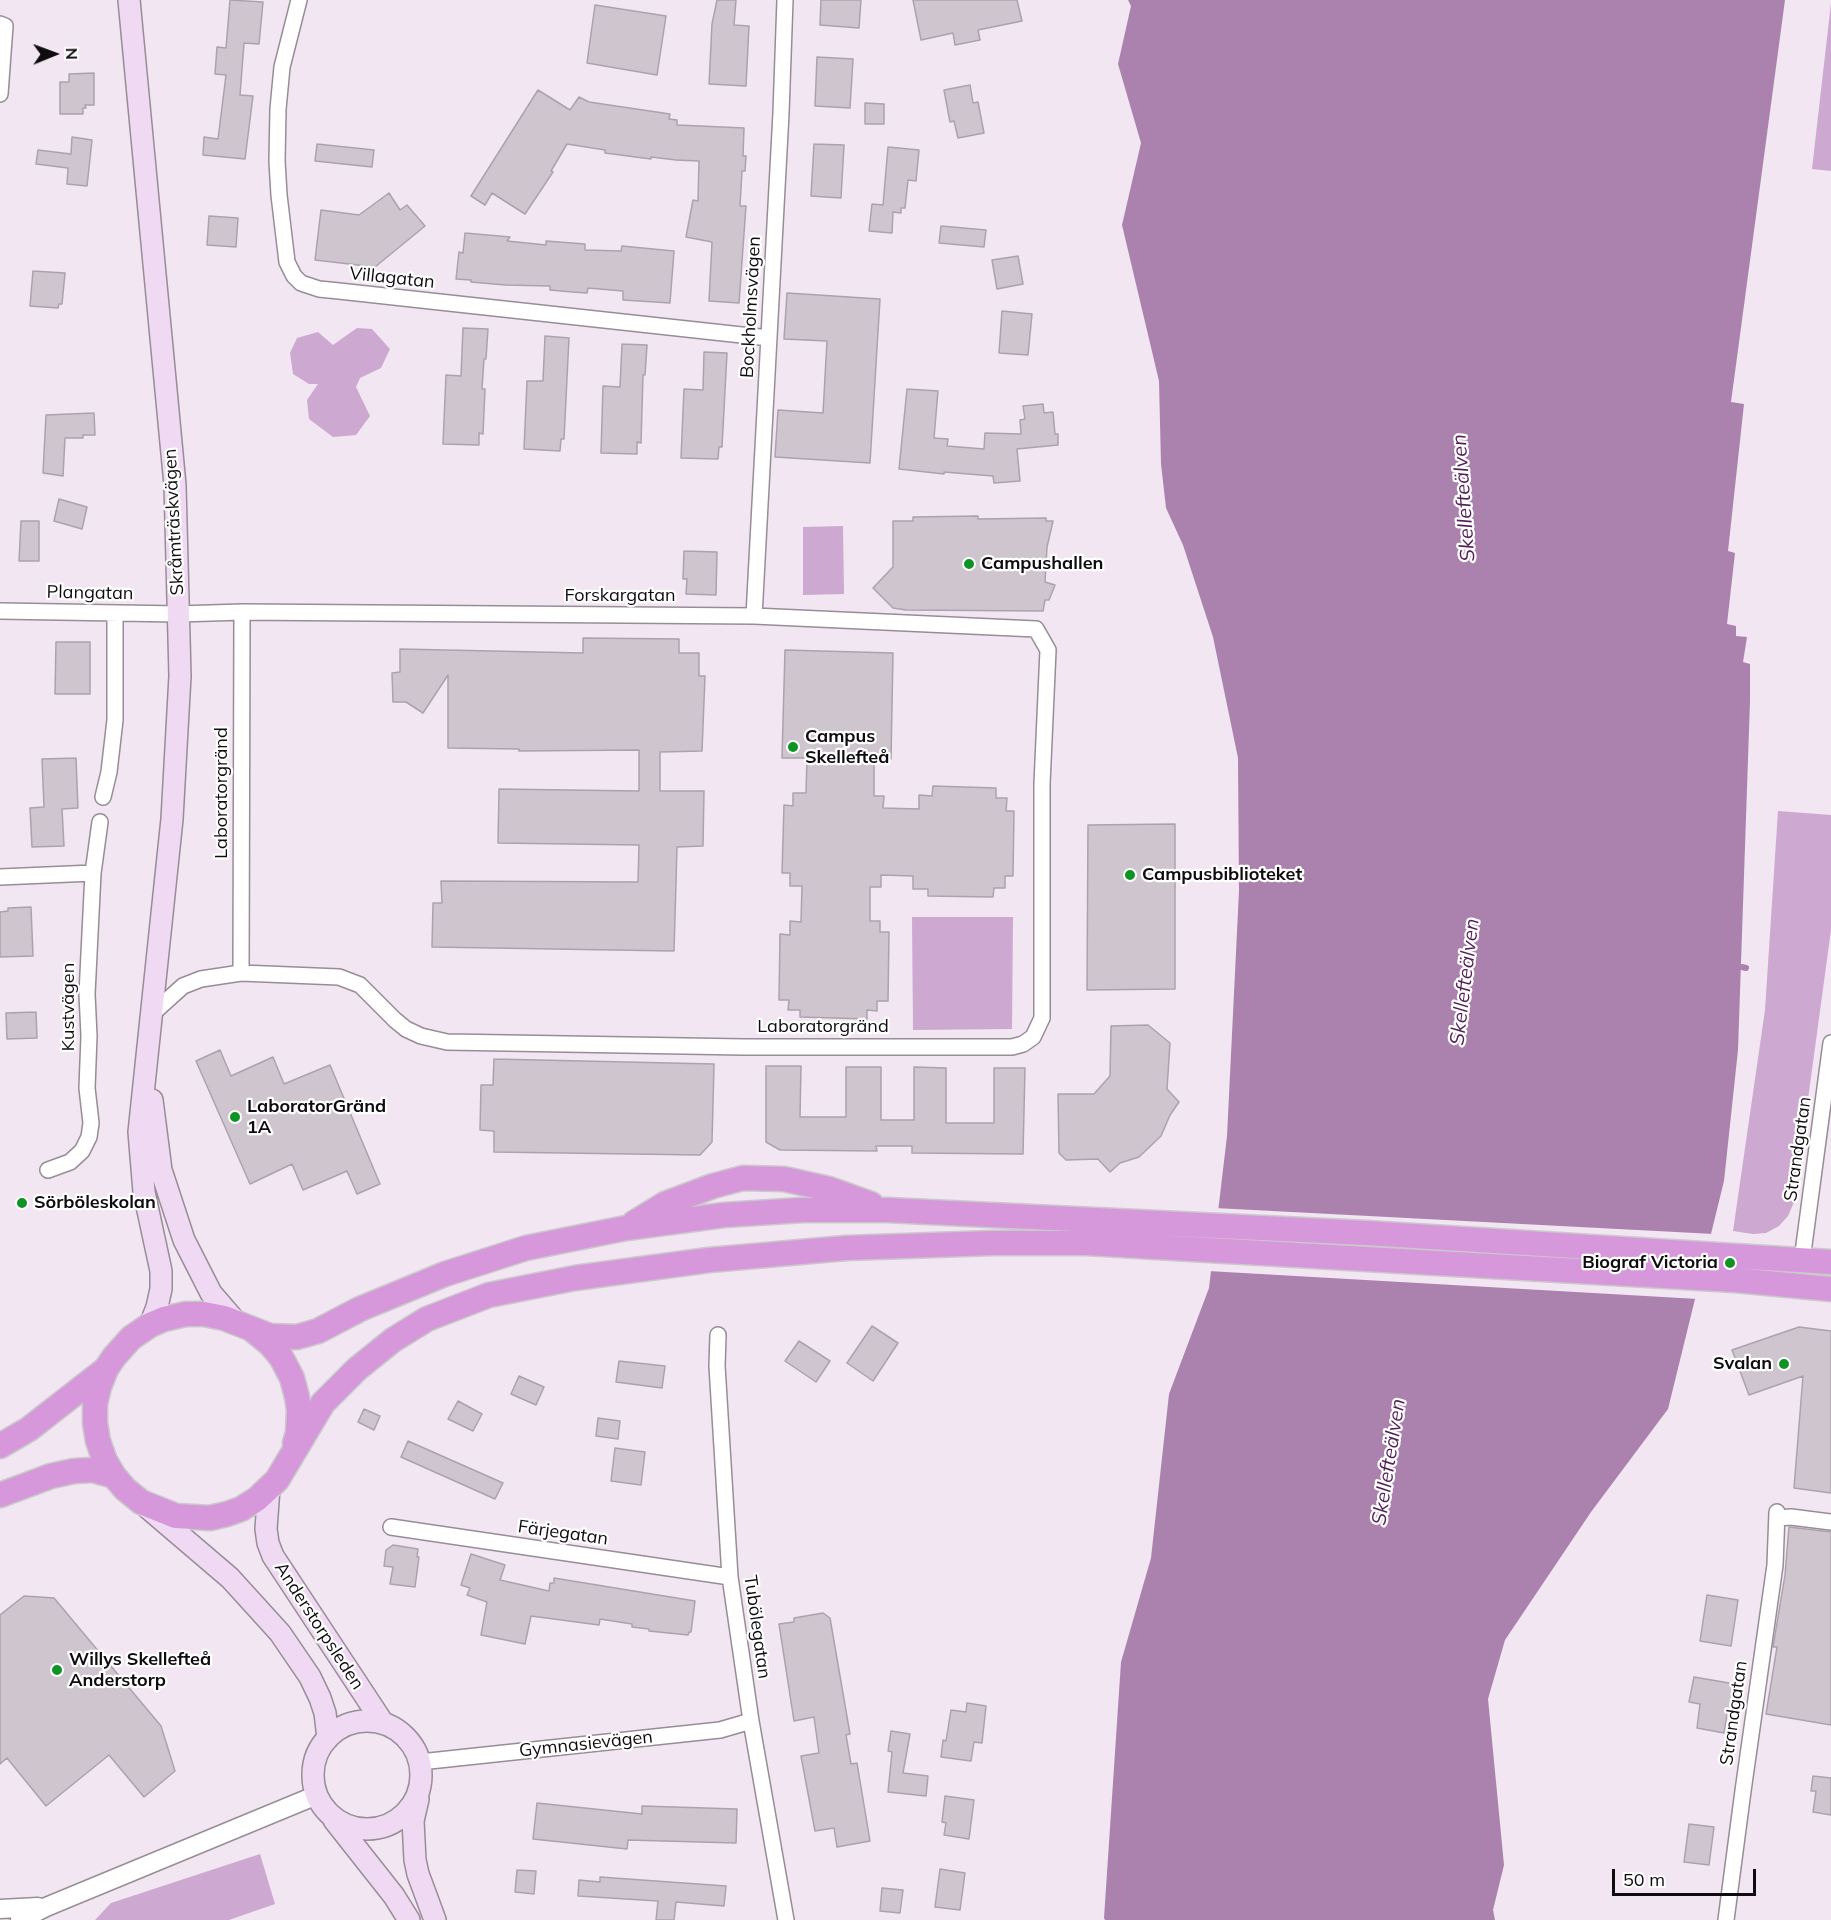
<!DOCTYPE html>
<meta charset="utf-8">
<style>
body{margin:0}
#map{position:relative;width:1831px;height:1920px;overflow:hidden;background:#f1e6f1;font-family:Mulish,sans-serif}
canvas{display:block}
.north{position:absolute;left:24px;top:24px;width:60px;height:60px;-webkit-text-stroke:4px #fff;paint-order:stroke;rotate:89deg;font-size:16px;font-weight:700;line-height:24px;text-align:center;color:#0f0c0f}
.north::after{content:'';display:block;margin:auto;width:21px;height:27px;background:#0f0c0f;clip-path:polygon(50% 0,100% 100%,50% 72%,0 100%)}
.scale{position:absolute;left:1612px;top:1869px;width:144px;height:27px;box-sizing:border-box;border:3px solid #0f0c0f;border-top:0;padding-left:8px;font-size:18px;line-height:21px;white-space:nowrap;color:#0f0c0f;-webkit-text-stroke:4px #fff;paint-order:stroke}
</style>
<div id="map">
<canvas width="1831" height="1920"></canvas>
<div class="north">N</div>
<div class="scale">50 m</div>
</div>
<script>
const context = document.querySelector('canvas').getContext('2d');
context.lineJoin = 'round';
function fill(path, color) { context.fillStyle = color; context.fill(path, 'evenodd'); }
const toPath = rows => new Path2D(rows.map(r => 'M' + r).join(''));
function trace(path, color, width, dash) { context.strokeStyle = color; context.lineWidth = width; context.lineCap = dash ? 'butt' : 'round'; context.setLineDash(dash || []); context.stroke(path); }
function drawText(font, color, halo, rows, align = 'center') {
  context.font = font + ' Mulish,sans-serif'; context.lineWidth = 4.5; context.setLineDash([]); context.textBaseline = 'middle'; context.strokeStyle = halo; context.fillStyle = color; for (const [text, x, y, turn = 0] of rows) {
    context.save(); context.translate(x, y); context.rotate((+turn || 0) * Math.PI / 180); context.textAlign = isNaN(turn) ? turn : align; if (halo) context.strokeText(text, 0, 0); context.fillText(text, 0, 0); context.restore();
  }
}
const green = toPath([
 [1831,3,1831,171,1812,169],
 [357,328,372,329,390,349,381,368,360,378,356,387,370,416,356,435,333,437,309,419,307,400,318,384,309,384,293,374,290,353,297,338,318,332,333,345],
 [843,526,844,594,803,595,803,527],
 [1778,811,1831,815,1831,930,1794,1202,1788,1216,1779,1226,1766,1233,1753,1234,1733,1231,1765,1010],
 [912,917,1013,917,1012,1029,913,1030],
 [260,1854,275,1904,229,1920,95,1920,111,1903]
]);
const water = toPath([
 [1128,0,1785,0,1731,402,1744,404,1728,551,1735,553,1727,624,1736,626,1736,636,1747,637,1743,662,1750,664,1750,701,1738,1050,1724,1181,1668,1409,1591,1512,1505,1640,1488,1699,1504,1865,1493,1910,1495,1920,1105,1920,1104,1918,1121,1662,1151,1558,1169,1394,1209,1288,1227,1136,1239,891,1238,758,1213,637,1183,545,1166,508,1161,464,1159,381,1122,225,1141,143,1118,64,1131,6]
]);
const pier = toPath([
 [1215,1208,1714,1234,1698,1299,1208,1271]
]);
const stream = toPath([
 [1742,967,1746,968]
]);
const building = toPath([
 [230,0,263,2,259,44,244,43,240,95,253,96,245,159,203,155,204,137,218,139,226,75,215,74,217,47,226,48,230,0],
 [717,0,736,0,734,25,749,26,746,86,709,84,712,24,717,0],
 [821,0,861,0,859,28,820,25,821,0],
 [913,0,1017,0,1022,21,978,30,980,40,955,45,953,33,921,40,913,0],
 [595,5,666,16,657,75,587,63,595,5],
 [817,57,853,59,850,108,815,106,817,57],
 [94,73,94,105,85,105,86,108,83,108,83,114,60,114,60,82,69,82,69,74,94,73],
 [970,85,973,103,978,102,984,133,958,138,954,121,950,122,944,90,970,85],
 [538,90,570,110,579,97,589,102,670,114,669,119,677,120,677,125,744,128,743,156,746,156,745,171,742,171,740,206,746,206,739,303,709,301,712,242,686,237,693,200,698,201,699,161,676,160,651,157,651,159,605,153,605,150,567,144,551,171,553,172,525,214,492,193,485,205,471,196,538,90],
 [865,103,884,104,884,124,865,124,865,103],
 [72,137,92,140,87,186,67,184,68,168,36,164,38,150,71,154,72,137],
 [317,144,374,150,372,167,315,161,317,144],
 [814,144,844,145,841,198,811,196,814,144],
 [888,147,919,150,916,181,908,180,905,208,901,208,901,213,893,212,892,233,869,231,872,204,883,205,888,147],
 [389,193,400,210,407,205,425,226,375,267,315,260,321,210,359,215,389,193],
 [209,216,238,218,236,247,207,245,209,216],
 [941,226,986,230,984,247,939,243,941,226],
 [465,233,510,237,507,241,546,245,546,241,585,244,585,250,621,251,622,246,674,251,670,303,623,300,623,291,588,288,587,293,572,292,550,290,550,286,505,285,471,282,471,280,456,279,459,252,463,253,465,233],
 [1018,256,1023,284,997,289,992,260,1018,256],
 [33,271,65,273,62,304,59,304,58,308,30,306,33,271],
 [787,293,880,299,870,463,775,457,778,410,823,413,827,341,784,339,787,293],
 [1002,311,1032,314,1028,355,999,353,1002,311],
 [463,328,488,329,486,359,484,359,482,389,485,389,483,434,479,433,479,445,443,444,446,375,461,376,463,328],
 [545,336,569,338,564,439,561,439,560,451,524,449,527,381,543,381,545,336],
 [622,344,647,345,645,375,643,375,641,443,637,442,637,454,601,453,603,386,620,387,622,344],
 [704,352,727,353,722,447,719,447,718,459,681,458,684,389,703,390,704,352],
 [907,389,938,391,934,438,948,439,947,446,984,449,985,433,1021,434,1020,420,1025,419,1023,406,1043,404,1044,413,1053,412,1055,434,1058,434,1058,445,1017,449,1020,481,994,483,993,476,944,472,944,474,899,469,907,389],
 [94,413,95,435,83,435,83,438,65,438,63,476,43,473,46,415,94,413],
 [59,499,87,507,82,529,54,521,59,499],
 [978,516,978,519,1046,518,1046,521,1053,521,1047,547,1045,582,1055,585,1049,600,1045,600,1043,611,906,610,893,608,873,588,893,567,893,521,913,521,913,517,978,516],
 [21,521,39,521,39,561,19,561,21,521],
 [684,551,717,552,716,595,686,594,687,579,683,579,684,551],
 [583,638,679,639,679,653,699,653,699,676,705,676,702,751,660,752,660,791,704,791,703,846,677,847,674,951,432,947,433,903,442,903,441,881,638,882,639,845,498,843,499,789,639,791,639,750,519,751,519,749,448,748,448,675,423,713,406,702,393,702,392,673,400,672,400,649,583,653,583,638],
 [56,642,90,642,90,694,55,694,56,642],
 [785,650,893,653,891,759,874,759,874,796,884,796,883,808,919,809,919,795,932,796,933,786,996,788,996,798,1007,798,1006,811,1014,811,1013,876,1005,876,1005,888,994,888,993,897,928,896,928,889,913,889,913,876,881,875,881,887,870,887,870,921,880,921,880,932,889,932,888,1001,877,1001,877,1011,867,1010,867,1019,800,1017,800,1010,788,1010,789,1000,779,1000,780,934,790,935,790,921,801,922,802,886,790,886,790,873,782,873,784,805,793,806,793,793,806,793,807,758,782,758,785,650],
 [76,758,78,808,62,809,64,846,32,847,30,808,44,807,42,759,76,758],
 [1175,824,1175,989,1087,990,1088,825,1175,824],
 [31,907,33,956,0,957,0,912,8,911,8,908,31,907],
 [36,1012,37,1038,7,1039,6,1013,36,1012],
 [1148,1025,1170,1043,1167,1089,1179,1102,1170,1115,1161,1136,1139,1157,1120,1163,1110,1172,1098,1159,1066,1160,1059,1153,1058,1094,1094,1094,1110,1076,1111,1026,1148,1025],
 [220,1050,231,1076,273,1057,284,1084,330,1065,380,1184,357,1194,347,1171,303,1190,292,1164,250,1184,196,1061,220,1050],
 [494,1059,714,1064,712,1142,700,1155,494,1152,494,1131,480,1130,481,1085,493,1085,494,1059],
 [766,1066,801,1066,800,1117,846,1117,846,1067,881,1067,881,1120,914,1120,914,1067,946,1068,946,1123,994,1123,994,1068,1025,1068,1023,1154,912,1153,912,1146,876,1146,877,1151,780,1150,766,1142,766,1066],
 [872,1326,898,1343,873,1381,847,1363,872,1326],
 [1799,1327,1831,1331,1831,1493,1794,1488,1803,1376,1749,1395,1732,1350,1799,1327],
 [799,1341,830,1361,816,1382,785,1361,799,1341],
 [619,1361,665,1366,662,1388,616,1382,619,1361],
 [519,1376,544,1387,536,1405,511,1394,519,1376],
 [458,1401,482,1414,473,1431,448,1419,458,1401],
 [364,1409,380,1416,374,1430,358,1422,364,1409],
 [598,1418,620,1421,618,1439,596,1436,598,1418],
 [408,1441,503,1483,495,1499,401,1457,408,1441],
 [615,1448,645,1452,641,1485,611,1481,615,1448],
 [1789,1527,1831,1532,1831,1725,1766,1714,1777,1647,1773,1647,1785,1575,1789,1527],
 [393,1545,418,1549,417,1557,419,1557,415,1587,390,1584,393,1567,384,1566,386,1550,393,1545],
 [471,1554,505,1565,500,1580,549,1591,550,1583,554,1583,554,1578,695,1601,691,1632,689,1632,688,1635,649,1631,649,1629,632,1627,632,1624,600,1619,599,1625,531,1616,525,1644,481,1635,487,1602,467,1595,470,1588,461,1585,471,1554],
 [1707,1595,1738,1600,1731,1646,1700,1641,1707,1595],
 [24,1596,54,1598,161,1726,175,1771,144,1797,109,1755,46,1806,7,1758,0,1764,0,1615,24,1596],
 [823,1613,830,1618,850,1734,846,1735,851,1764,857,1763,870,1841,837,1847,834,1828,815,1831,801,1756,819,1753,814,1717,794,1721,779,1624,794,1622,794,1618,823,1613],
 [1694,1677,1735,1684,1730,1710,1728,1709,1724,1733,1697,1728,1700,1704,1689,1702,1694,1677],
 [967,1703,986,1706,982,1743,974,1742,971,1761,941,1757,943,1740,946,1741,951,1710,966,1712,967,1703],
 [891,1731,910,1734,903,1773,928,1776,926,1796,888,1792,892,1752,888,1751,891,1731],
 [1813,1776,1831,1778,1831,1815,1813,1812,1816,1791,1811,1791,1813,1776],
 [945,1796,974,1800,969,1839,944,1835,946,1823,942,1822,945,1796],
 [537,1803,642,1814,642,1806,737,1809,736,1843,628,1840,627,1849,533,1839,537,1803],
 [1689,1824,1714,1827,1709,1865,1684,1862,1689,1824],
 [940,1869,965,1873,960,1910,935,1907,940,1869],
 [517,1870,536,1871,534,1894,515,1892,517,1870],
 [600,1877,726,1886,724,1906,676,1902,674,1920,656,1920,658,1901,578,1896,579,1880,600,1882,600,1877],
 [882,1888,903,1890,900,1913,880,1911,882,1888]
]);
const minor = toPath([
 [299,0,282,67,278,109,277,161,279,195,287,262,294,276,301,283,319,289,339,291,769,338],
 [0,24,5,26,0,94],
 [0,611,179,614,242,612,754,616,1036,629,1048,650,1042,784,1042,1018,1033,1037,1023,1044,1012,1047,744,1047,447,1042,421,1036,406,1029,395,1020,360,985,339,977,241,973,242,612],
 [754,616,781,113,785,0],
 [103,797,109,772,115,720,115,613],
 [0,877,93,873],
 [152,1014,183,986,201,979,241,973],
 [48,1170,70,1162,82,1151,89,1137,91,1123,87,1088,89,1036,87,994,93,873,100,822],
 [1802,1260,1831,1043],
 [718,1335,717,1366,730,1577,751,1721,786,1920],
 [1777,1518,1791,1517,1831,1522],
 [391,1527,730,1577],
 [420,1762,720,1730,751,1721],
 [1726,1920,1743,1791,1775,1565,1777,1512]
]);
const tertiary = toPath([
 [0,1909,38,1907],
 [20,1920,46,1907,317,1795]
]);
const secondary = toPath([
 [129,0,175,485,180,676,172,819,139,1132,144,1192,161,1271,161,1289,157,1307,150,1325],
 [152,1100,161,1170,184,1240,211,1293,236,1322],
 [269,1488,266,1529,268,1543,273,1556,383,1723],
 [148,1508,230,1578,280,1633,310,1677,320,1698,325,1713,328,1738],
 '313 1775a54 54 0 1 1 108 0a54 54 0 1 1-108 0Z',
 [418,1799,413,1821,415,1860,418,1874,435,1920],
 [334,1820,394,1896,409,1920]
]);
const trunk = toPath([
 [634,1223,665,1204,713,1186,743,1178,784,1179,829,1189,871,1204],
 [1831,1262,1366,1233,887,1210,803,1210,724,1215,626,1228,526,1248,445,1274,360,1309,318,1331,297,1337,270,1336,224,1318,204,1314,186,1314,164,1319,150,1325,131,1338,114,1357,106,1369,99,1387,95,1404,95,1423,98,1441,105,1461,114,1476,125,1489,141,1502,176,1516,210,1518,227,1514,241,1509,257,1499,277,1480,323,1403,357,1369,393,1340,427,1319,489,1295,575,1278,709,1260,846,1248,992,1243,1086,1243,1735,1280,1831,1289],
 [254,1331,270,1344,281,1357,292,1378,297,1397,299,1410,298,1433,295,1443],
 [0,1446,29,1429,106,1369],
 [0,1495,51,1476,74,1471,93,1470,114,1476]
]);
const markers = [
 [969,564,6,"#0e9325"],
 [793,747,6,"#0e9325"],
 [1130,875,6,"#0e9325"],
 [235,1117,6,"#0e9325"],
 [22,1203,6,"#0e9325"],
 [1730,1263,6,"#0e9325"],
 [1784,1364,6,"#0e9325"],
 [57,1670,6,"#0e9325"]
];
const streetNames = [
 ["Villagatan",392,278,6],
 ["Bockholmsvägen",751,307,-87],
 ["Skråmträskvägen",174,522,-93],
 ["Plangatan",90,593,1],
 ["Forskargatan",620,596],
 ["Laboratorgränd",222,793,-90],
 ["Kustvägen",69,1007,-90],
 ["Laboratorgränd",823,1027],
 ["Strandgatan",1798,1149,-82],
 ["Färjegatan",563,1533,8],
 ["Anderstorpsleden",319,1626,57],
 ["Tubölegatan",757,1627,82],
 ["Strandgatan",1734,1713,-82],
 ["Gymnasievägen",586,1744,-6]
];
const poiNames = [
 ["Campushallen",981,564],
 ["Campus",805,737],
 ["Skellefteå",805,758],
 ["Campusbiblioteket",1142,875],
 ["LaboratorGränd",247,1107],
 ["1A",247,1128],
 ["Sörböleskolan",34,1203],
 ["Biograf Victoria",1718,1263,"right"],
 ["Svalan",1772,1364,"right"],
 ["Willys Skellefteå",69,1660],
 ["Anderstorp",69,1681]
];
const waterNames = [
 ["Skellefteälven",1464,498,-94],
 ["Skellefteälven",1465,982,-83],
 ["Skellefteälven",1389,1462,-81]
];
fill(green, '#cda8d0');
fill(water, '#ab82ae');
fill(pier, '#f1e6f1');
trace(stream, '#ab82ae', 6);
fill(building, '#cfc5cf');
trace(building, '#aca2ad', 1.5);
trace(minor, '#978d97', 18);
trace(tertiary, '#978d97', 21);
trace(secondary, '#978d97', 24);
trace(trunk, '#cacaca', 27);
trace(minor, '#fff', 15);
trace(tertiary, '#fff', 18);
trace(secondary, '#f0d9f2', 21);
trace(trunk, '#d698db', 24);
for (const [x, y, r, color] of markers) { const dot = new Path2D(); dot.arc(x, y, r, 0, 2 * Math.PI); context.fillStyle = color; context.fill(dot); trace(dot, '#fff', 2); }
drawText('18px', '#0f0c0f', '#fff', streetNames);
drawText('bold 18px', '#0f0c0f', '#fff', poiNames, 'left');
drawText('italic 20px', '#521f57', '#fff', waterNames);
</script>
